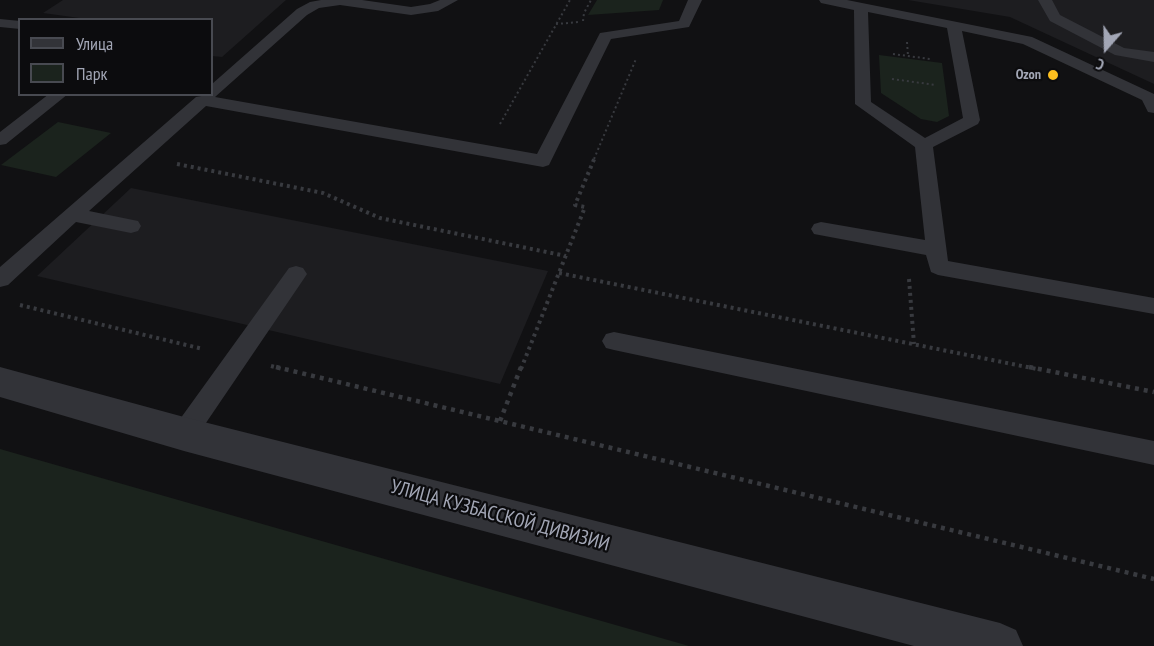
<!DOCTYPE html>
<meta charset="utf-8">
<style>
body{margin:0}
#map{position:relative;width:1154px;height:646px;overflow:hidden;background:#111113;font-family:"PT Sans Narrow",sans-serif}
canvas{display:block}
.legend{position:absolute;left:18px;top:18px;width:195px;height:78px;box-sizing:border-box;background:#0c0c0e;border:2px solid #484a51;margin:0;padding:8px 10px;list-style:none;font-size:18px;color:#a2a6b5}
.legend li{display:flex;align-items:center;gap:12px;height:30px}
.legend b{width:30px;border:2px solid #484a51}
.north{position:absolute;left:1076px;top:18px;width:60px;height:60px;-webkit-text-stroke:4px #0c0c0e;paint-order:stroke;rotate:200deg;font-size:16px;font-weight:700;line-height:24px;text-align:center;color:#a2a6b5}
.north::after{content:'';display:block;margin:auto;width:21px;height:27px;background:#a2a6b5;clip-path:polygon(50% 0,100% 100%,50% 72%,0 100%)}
</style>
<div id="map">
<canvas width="1154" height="646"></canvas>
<ul class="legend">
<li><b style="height:8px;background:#323338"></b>Улица</li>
<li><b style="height:16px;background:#1b231d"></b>Парк</li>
</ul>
<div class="north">С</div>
</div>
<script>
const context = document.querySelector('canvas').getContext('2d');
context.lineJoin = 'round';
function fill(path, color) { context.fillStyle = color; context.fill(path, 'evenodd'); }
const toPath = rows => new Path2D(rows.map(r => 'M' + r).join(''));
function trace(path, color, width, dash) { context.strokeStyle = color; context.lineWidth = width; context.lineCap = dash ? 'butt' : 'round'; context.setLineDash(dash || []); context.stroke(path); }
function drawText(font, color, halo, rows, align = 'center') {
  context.font = font + ' "PT Sans Narrow",sans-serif'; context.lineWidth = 4.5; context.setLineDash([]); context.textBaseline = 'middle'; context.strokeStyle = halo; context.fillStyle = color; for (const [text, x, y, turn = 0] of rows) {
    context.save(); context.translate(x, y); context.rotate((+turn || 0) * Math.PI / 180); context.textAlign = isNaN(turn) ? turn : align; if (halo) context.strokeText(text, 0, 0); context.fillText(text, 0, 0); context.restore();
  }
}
const built = toPath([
 [63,0,286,0,222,57,212,56,212,20,94,20,43,13],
 [908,0,1154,0,1154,84,1010,17],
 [131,188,548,271,500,384,37,276]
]);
const green = toPath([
 [597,0,663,0,659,10,588,15],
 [879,55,942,63,949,116,937,122,921,119,881,93],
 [58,122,111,133,56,177,1,165],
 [0,449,689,646,0,646]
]);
const pathFar2 = toPath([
 [583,21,584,13,591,0],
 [556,24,579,22],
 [907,42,908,56],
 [893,54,930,59],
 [892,79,936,85],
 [500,124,570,0],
 [594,159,636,59]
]);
const pathFar1 = toPath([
 [177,164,323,193,380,218,566,256],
 [559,273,1037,369],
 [909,279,914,344],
 [20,305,203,349],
 [271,366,282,369],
 [521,369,585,207,575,205,595,157]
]);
const path = toPath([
 [276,367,1154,579],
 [1029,367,1154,392],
 [500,421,521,367]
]);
const lane = toPath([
 [321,0,362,0,411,7,430,4,440,0,458,0,438,11,411,15,340,5,319,8,307,15,215,97,537,154,600,33,679,21,688,0,702,0,689,27,611,39,549,165,543,167,206,106,89,211,138,221,141,226,138,231,131,233,76,222,8,285,0,287,0,267,196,97,212,94,212,84,297,9,310,2,321,0],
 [819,0,847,0,1032,37,1154,94,1154,113,1148,112,1142,100,1023,44,962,31,980,120,978,124,933,147,948,261,1154,298,1154,314,938,275,931,272,926,255,814,234,811,229,814,224,821,222,925,240,915,147,855,104,854,10,821,3,819,0],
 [868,12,947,28,963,118,925,138,871,102,868,12],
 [1038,0,1052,0,1060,15,1124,48,1154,52,1154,62,1115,55,1050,21,1038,0],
 [0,19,20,21,20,29,0,27,0,19],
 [49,94,68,94,6,144,0,145,0,132,49,94],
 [296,266,303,268,307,274,303,280,193,442,184,445,175,442,171,434,175,426,289,268,296,266],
 [614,332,1154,441,1154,465,614,350,606,348,602,341,606,334,614,332]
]);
const street = toPath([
 [0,367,184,417,1000,623,1016,630,1023,646,914,646,184,451,0,397,0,367]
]);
const markers = [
 [1053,75,6,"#fdbf1f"]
];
const farPoinames = [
 ["Ozon",1041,75]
];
const nearStreetnames = [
 ["УЛИЦА КУЗБАССКОЙ ДИВИЗИИ",500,516,15]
];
fill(built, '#1d1d20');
fill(green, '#1b231d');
trace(pathFar2, '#383a3f', 2, [2, 3]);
trace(pathFar1, '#383a3f', 4, [3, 4]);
trace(path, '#383a3f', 4.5, [4, 5]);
fill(lane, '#323338');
fill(street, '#323338');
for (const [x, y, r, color] of markers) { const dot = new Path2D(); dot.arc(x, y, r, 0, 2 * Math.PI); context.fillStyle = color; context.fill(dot); trace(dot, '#0c0c0e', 2); }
drawText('bold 14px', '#a2a6b5', '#0c0c0e', farPoinames, 'right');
drawText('20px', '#a2a6b5', '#0c0c0e', nearStreetnames);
</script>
